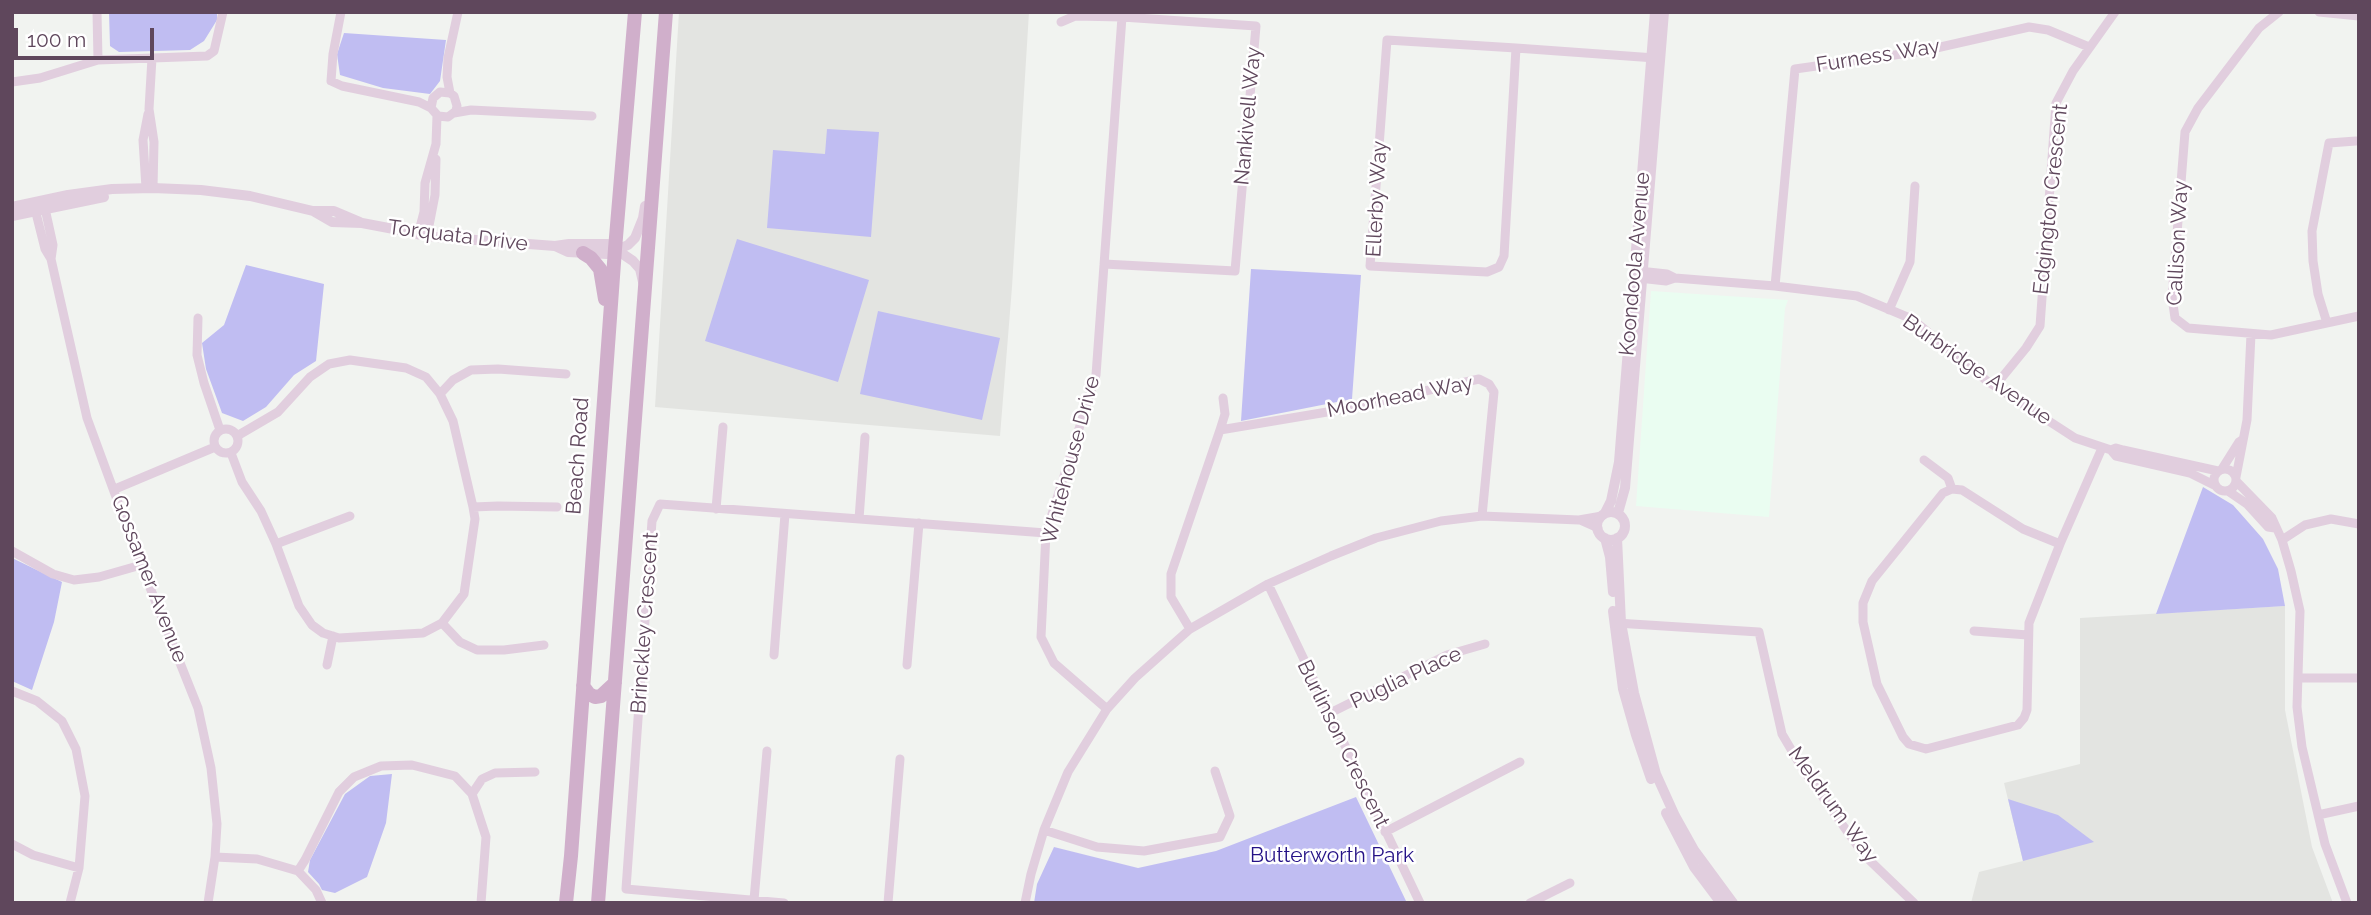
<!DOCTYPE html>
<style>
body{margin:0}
#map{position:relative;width:2371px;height:915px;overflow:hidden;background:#f1f3f0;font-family:Raleway,sans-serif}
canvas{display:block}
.frame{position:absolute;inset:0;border:14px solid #5f475c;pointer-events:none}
.scale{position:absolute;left:14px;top:28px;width:140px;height:32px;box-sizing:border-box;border:4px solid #5f475c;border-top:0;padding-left:9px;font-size:21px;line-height:24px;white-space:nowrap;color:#5f475c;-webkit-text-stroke:5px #fff;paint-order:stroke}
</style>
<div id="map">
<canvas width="2371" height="915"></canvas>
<div class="frame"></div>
<div class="scale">100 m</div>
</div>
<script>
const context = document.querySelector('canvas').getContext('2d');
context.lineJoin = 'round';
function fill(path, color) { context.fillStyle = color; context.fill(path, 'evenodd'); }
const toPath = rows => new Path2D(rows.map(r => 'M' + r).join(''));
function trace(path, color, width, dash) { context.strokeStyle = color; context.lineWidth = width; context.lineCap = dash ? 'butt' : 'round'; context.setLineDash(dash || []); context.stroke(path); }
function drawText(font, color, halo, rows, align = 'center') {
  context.font = font + ' Raleway,sans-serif'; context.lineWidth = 5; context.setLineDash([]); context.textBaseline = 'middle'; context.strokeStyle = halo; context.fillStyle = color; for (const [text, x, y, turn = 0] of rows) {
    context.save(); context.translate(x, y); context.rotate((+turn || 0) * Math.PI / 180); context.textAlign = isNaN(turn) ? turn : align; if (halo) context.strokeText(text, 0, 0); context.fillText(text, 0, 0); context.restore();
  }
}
const commercial = toPath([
 [1651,291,1788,300,1785,308,1769,517,1636,506]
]);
const education = toPath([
 [679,12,1029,12,1012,287,1000,436,655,407],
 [2285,606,2285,710,2312,847,2333,903,1971,903,1979,872,2023,861,2004,783,2080,764,2080,618]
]);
const green = toPath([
 [109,12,217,12,217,20,204,41,190,50,119,52,110,46],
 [344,33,446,40,440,81,430,94,383,88,340,75,337,54],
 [827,129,879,132,871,237,767,228,773,150,825,154],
 [737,239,869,280,838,382,705,341],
 [246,265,324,284,316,361,294,375,266,407,243,421,222,413,206,369,202,343,224,325],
 [1251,269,1361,275,1352,399,1241,421],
 [878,311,1000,338,982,420,860,394],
 [2203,487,2233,505,2263,539,2278,569,2285,606,2156,614],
 [12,558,62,582,54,622,32,690,12,681],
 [392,774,386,823,367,877,335,893,322,890,319,884,308,872,310,860,345,794,370,776],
 [1356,797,1407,903,1034,903,1037,884,1054,847,1138,868,1216,851],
 [2008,799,2058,815,2094,842,2023,861]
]);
const minor = toPath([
 [97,12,98,60],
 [341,12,333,54,331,81,342,86,419,102,431,108],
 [2279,12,2259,28,2198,108,2185,132,2172,297,2175,318,2188,328,2271,335,2359,316],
 [2319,12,2359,16],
 [1061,22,1075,16,1122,17,1256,26,1235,271,1104,264],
 [1516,48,1504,256,1499,267,1487,272,1370,266,1387,40,1516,48,1655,58],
 [152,58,149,109,154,142,153,188],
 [12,82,40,78,98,60,207,56,214,51,223,12],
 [450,93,440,92,433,98,431,108,438,116,448,117,456,111,457,106,454,96,450,93,447,77,448,58,458,12],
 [454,113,471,110,592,116],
 [146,188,143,140,148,114],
 [44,204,53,245,51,259,87,418,141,565,198,708,211,768,217,824,215,857,208,903],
 [34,205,45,249,51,259],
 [418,235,424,212,425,183,436,144,437,116],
 [427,236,435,195,436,159],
 [1639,271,1667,274,1675,278,1775,286,1857,296,1912,319,1987,381,2075,438,2111,450,2116,456,2190,473,2214,485],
 [1639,278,1666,281,1675,278],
 [1775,286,1795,69,1923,51,2029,27,2048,30,2089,47],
 [1889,310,1910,262,1915,186],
 [198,318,197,355,204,383,220,430],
 [2327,323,2318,294,2313,261,2312,231,2329,143,2356,141],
 [1995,386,2026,348,2040,326,2056,103,2073,71,2115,12],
 [440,394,453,380,471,370,498,369,566,374],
 '214 441a12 12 0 1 1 24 0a12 12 0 1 1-24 0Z',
 [1220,430,1225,414,1223,398],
 [2111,450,2116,448,2123,450,2218,471],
 [231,453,242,482,261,511,276,544,299,606,312,625,323,633,339,638,423,633,442,623,464,594,475,519,473,507,453,421,440,394,426,377,406,368,350,360,329,364,310,377,278,412,237,436],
 [1924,460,1948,478,1952,489],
 '2214 480a11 11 0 1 1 22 0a11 11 0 1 1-22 0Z',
 [2222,469,2239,442,2242,440],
 [2236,477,2247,420,2251,334],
 [2236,481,2272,518,2282,540,2291,571,2300,611,2297,707,2302,747,2325,844,2347,903],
 [115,489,215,447],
 [2228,491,2247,504,2268,527,2275,528],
 [473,507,498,506,557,507],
 [716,509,723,427],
 [859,519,865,437],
 [1580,520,1598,528],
 [2282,540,2305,525,2331,519,2359,524],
 [276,544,350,516],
 [2060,544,2023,529,1962,490,1952,489,1943,493,1872,581,1863,603,1863,622,1877,684,1903,737,1909,744,1926,749,2018,725,2024,718,2027,710,2029,623,2060,544,2102,448],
 [12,551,53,574,74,580,99,577,141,565],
 [1268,584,1420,903],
 [442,623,460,642,477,650,504,650,544,645],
 [1616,623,1759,632,1782,734,1802,768,1864,855,1914,903],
 [1190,629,1171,597,1171,574,1220,430,1339,410,1479,379,1489,384,1494,392,1482,516],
 [1974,631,2028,635],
 [774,655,785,514],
 [327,665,333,636],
 [907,665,919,523],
 [2298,678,2359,678],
 [12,691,37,701,62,721,76,749,85,796,79,868,70,903],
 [1107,709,1054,663,1041,637,1046,533,1096,375,1122,17],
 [1328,714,1447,655,1485,644],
 [472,794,482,779,495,773,535,772],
 [2318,815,2359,806],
 [1044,830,1097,847,1144,851,1220,837,1230,816,1215,771],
 [1385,832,1520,762],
 [12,844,33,855,79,868],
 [215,857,257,859,298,871,316,890,322,903],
 [298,871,305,860,339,792,354,777,381,766,412,765,455,776,472,794,486,837,481,903],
 [754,900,767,751],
 [784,903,626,889,652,521,660,504,1046,533],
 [888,903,900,759],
 [1025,903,1031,874,1044,830,1068,772,1107,709,1135,678,1190,629,1268,584,1331,556,1376,538,1441,521,1482,516,1579,520,1602,516],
 [1530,903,1570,883]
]);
const tertiary = toPath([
 [12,207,68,195,112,189,153,188,201,190,250,196,313,211,334,211,360,222],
 [313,211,332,222,362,223,436,237,555,246,569,244,608,244,633,261,640,269,643,282],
 [12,216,104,197],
 [555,246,568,252,607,254,628,245,635,238,643,218,645,206],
 '1597 526a14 14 0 1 1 28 0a14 14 0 1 1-28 0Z',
 [1605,513,1611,501,1619,462,1655,12],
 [1618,513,1625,488,1664,12],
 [1605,538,1610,557,1613,592],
 [1617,538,1621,623,1634,693,1656,774,1675,816,1694,850,1733,903],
 [1613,611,1623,689,1636,735,1651,779],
 [1666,813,1694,867,1721,903]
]);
const primary = toPath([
 [583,253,591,258,600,269,605,299],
 [583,686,589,694,595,697,601,696,615,683],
 [566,903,571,856,615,249,635,12],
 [598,903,666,12]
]);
const streetNames = [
 ["Furness Way",1878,56,-9],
 ["Nankivell Way",1248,116,-85],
 ["Ellerby Way",1377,199,-87],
 ["Edgington Crescent",2051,199,-84],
 ["Torquata Drive",458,236,7],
 ["Callison Way",2178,243,-87],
 ["Koondoola Avenue",1635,264,-85],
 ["Burbridge Avenue",1977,370,35],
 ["Moorhead Way",1400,397,-11],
 ["Beach Road",578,456,-86],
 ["Whitehouse Drive",1071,460,-75],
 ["Gossamer Avenue",149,579,69],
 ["Brinckley Crescent",645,623,-86],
 ["Puglia Place",1406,678,-25],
 ["Burlinson Crescent",1343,744,64],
 ["Meldrum Way",1833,805,54]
];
const parkNames = [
 ["Butterworth Park",1332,856]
];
fill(commercial, '#eafdf1');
fill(education, '#e3e4e1');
fill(green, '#c0bdf2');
trace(minor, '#e1cede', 9);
trace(tertiary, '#e1cede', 10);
trace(primary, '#d0afcb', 14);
drawText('21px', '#5f475c', '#fff', streetNames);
drawText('21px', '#251286', '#fff', parkNames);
</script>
